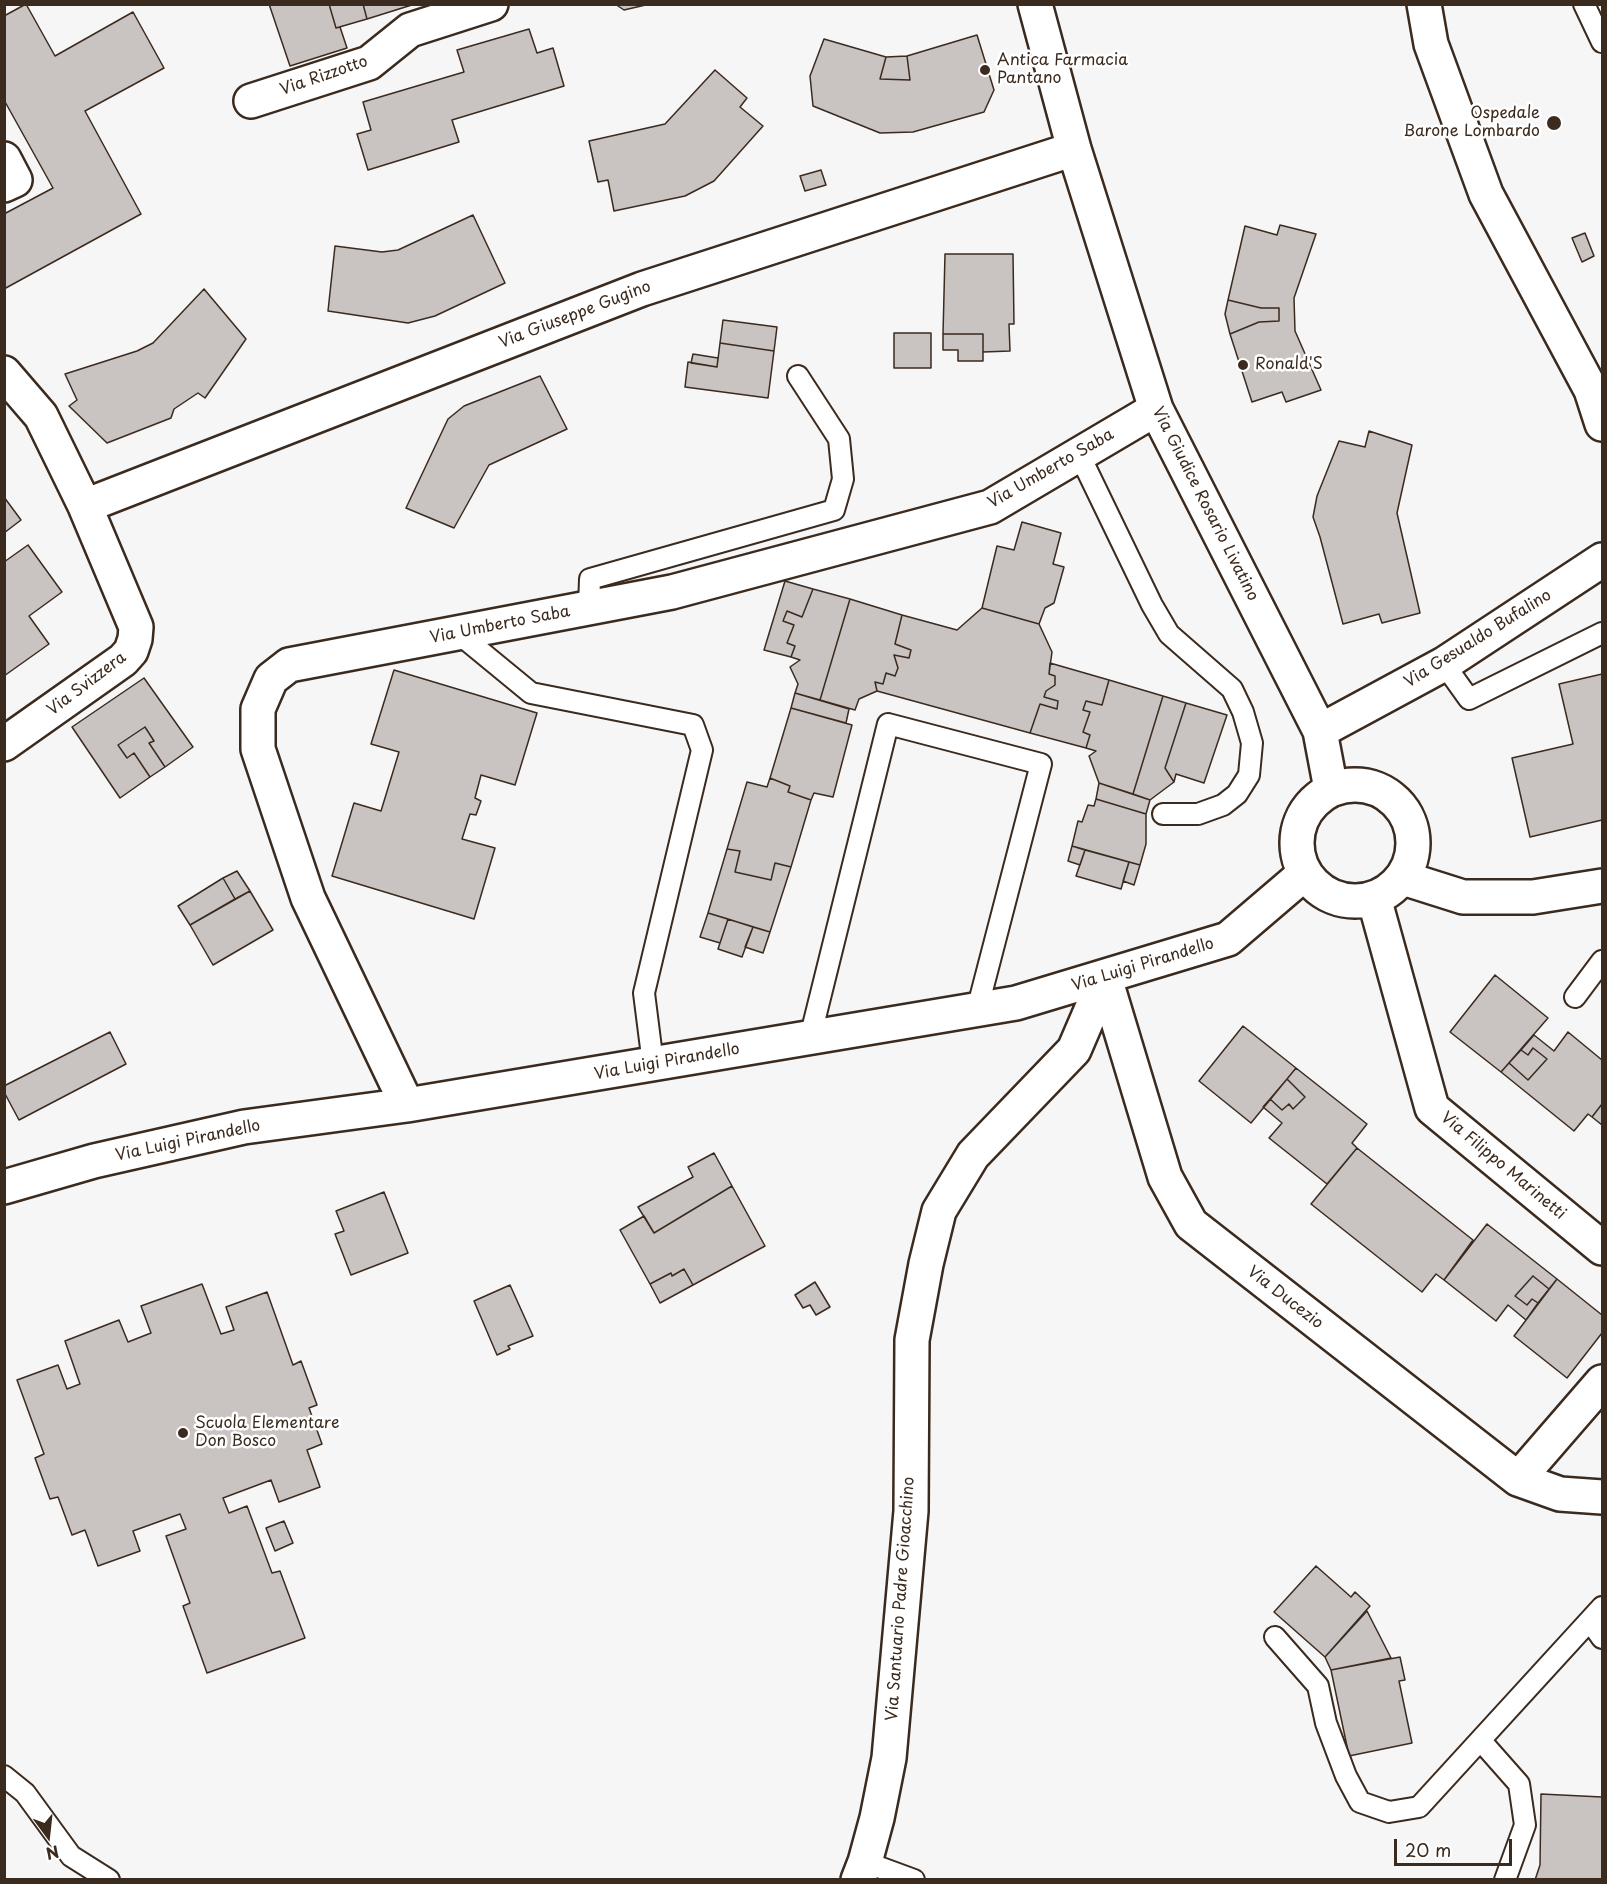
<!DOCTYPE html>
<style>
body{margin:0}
#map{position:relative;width:1607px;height:1884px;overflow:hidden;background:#f7f6f6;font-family:"Playpen Sans",sans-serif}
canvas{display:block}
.frame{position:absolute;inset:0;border:6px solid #3b2a1e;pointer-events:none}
.north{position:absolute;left:18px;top:1806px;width:60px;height:60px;-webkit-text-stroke:4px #fff;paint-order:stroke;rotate:165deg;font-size:16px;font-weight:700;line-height:24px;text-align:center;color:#3b2a1e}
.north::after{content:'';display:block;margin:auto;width:21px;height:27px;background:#3b2a1e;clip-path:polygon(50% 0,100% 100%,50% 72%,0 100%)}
.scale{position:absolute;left:1394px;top:1839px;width:118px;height:27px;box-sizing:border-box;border:3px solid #3b2a1e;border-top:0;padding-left:8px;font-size:18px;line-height:21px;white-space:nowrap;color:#3b2a1e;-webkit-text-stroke:4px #fff;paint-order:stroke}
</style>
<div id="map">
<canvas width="1607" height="1884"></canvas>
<div class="frame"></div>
<div class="north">N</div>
<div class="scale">20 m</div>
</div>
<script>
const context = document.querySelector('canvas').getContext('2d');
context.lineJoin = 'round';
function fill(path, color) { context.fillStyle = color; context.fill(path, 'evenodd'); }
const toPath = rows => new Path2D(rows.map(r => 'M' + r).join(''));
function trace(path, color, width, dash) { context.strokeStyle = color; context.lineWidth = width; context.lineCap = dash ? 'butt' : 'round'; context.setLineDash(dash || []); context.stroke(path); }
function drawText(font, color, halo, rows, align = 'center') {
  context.font = font + ' "Playpen Sans",sans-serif'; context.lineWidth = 5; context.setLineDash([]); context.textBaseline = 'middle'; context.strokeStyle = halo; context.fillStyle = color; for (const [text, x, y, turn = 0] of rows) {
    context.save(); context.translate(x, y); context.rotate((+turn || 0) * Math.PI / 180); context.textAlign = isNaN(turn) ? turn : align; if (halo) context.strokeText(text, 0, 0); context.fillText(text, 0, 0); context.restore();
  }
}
const building = toPath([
 [26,4,55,56,133,12,164,68,85,111,141,214,4,289,4,214,53,188,4,100,4,16,26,4],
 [269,4,329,4,336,28,340,27,347,48,290,66,269,4],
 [329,4,363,4,367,19,336,28,329,4],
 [363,4,415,4,367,19,363,4],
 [615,4,650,4,624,10,615,4],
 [529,29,537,53,553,48,564,86,452,120,459,142,368,170,357,134,371,130,363,102,464,72,457,50,529,29],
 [977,35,994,90,984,112,913,132,880,133,813,106,810,76,824,39,886,57,880,79,910,80,907,56,977,35],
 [907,56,910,80,880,79,886,57,907,56],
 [715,70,747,98,740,107,763,126,714,181,685,196,614,211,608,180,598,182,589,141,665,124,715,70],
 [821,170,826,185,805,191,800,176,821,170],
 [473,215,505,283,435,316,408,323,328,311,335,246,382,252,398,250,473,215],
 [1280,225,1316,234,1294,298,1295,331,1321,390,1286,402,1282,392,1252,402,1230,334,1259,322,1279,321,1279,308,1261,308,1228,300,1245,226,1277,235,1280,225],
 [1585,233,1594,256,1582,262,1572,238,1585,233],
 [945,254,1013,254,1014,324,1009,324,1010,351,983,352,983,334,943,334,945,254],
 [204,289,246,339,205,398,198,393,174,409,171,418,107,443,69,406,77,400,65,374,137,351,153,343,204,289],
 [1228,300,1261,308,1279,308,1279,321,1259,322,1230,334,1225,314,1228,300],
 [723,320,777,327,774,351,720,343,723,320],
 [894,333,931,333,931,368,894,368,894,333],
 [943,334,983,334,983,361,958,361,958,350,943,350,943,334],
 [720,343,774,351,768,398,685,387,688,362,717,367,720,343],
 [693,354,718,358,717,367,691,363,693,354],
 [540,376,567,429,489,465,454,528,406,508,448,419,464,406,540,376],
 [1369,431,1412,445,1397,513,1420,613,1382,623,1379,614,1343,624,1320,537,1313,517,1317,496,1339,441,1365,447,1369,431],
 [4,497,21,520,4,533,4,497],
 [1022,522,1061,533,1053,564,1064,567,1054,603,1045,608,1039,624,982,608,997,546,1014,550,1022,522],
 [28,545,62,592,29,616,49,644,4,676,4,562,28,545],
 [785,581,813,589,802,617,787,611,783,621,794,625,787,643,795,646,791,657,764,650,785,581],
 [813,589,850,599,820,700,795,693,798,684,790,667,800,660,791,657,795,646,787,643,794,625,783,621,787,611,802,617,813,589],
 [850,599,902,615,895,644,911,650,909,658,894,655,898,668,895,676,886,673,883,684,875,682,877,691,859,699,855,710,820,700,850,599],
 [982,608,1039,624,1052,652,1049,674,1055,676,1055,685,1046,691,1044,697,1058,701,1057,709,1040,704,1030,733,877,691,875,682,883,684,886,673,895,676,898,668,894,655,909,658,911,650,895,644,902,615,957,630,982,608],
 [1050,663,1109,680,1102,705,1086,701,1083,710,1090,712,1083,732,1090,735,1086,748,1030,733,1040,704,1057,709,1058,701,1044,697,1046,691,1055,685,1055,676,1049,674,1050,663],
 [394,670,537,713,515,785,481,775,475,798,481,801,476,815,470,814,462,839,495,848,474,919,332,876,354,803,381,811,399,752,371,744,394,670],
 [1602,674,1602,820,1530,837,1512,758,1573,744,1559,684,1602,674],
 [144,678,193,747,165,767,149,743,154,741,145,727,118,745,127,758,134,753,150,777,120,798,72,727,144,678],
 [1109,680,1163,696,1133,794,1099,783,1089,756,1096,751,1086,748,1090,735,1083,732,1090,712,1083,710,1086,701,1102,705,1109,680],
 [795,693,849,709,846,723,791,708,795,693],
 [1163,696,1186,703,1165,768,1174,782,1150,800,1133,794,1163,696],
 [1186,703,1227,715,1204,783,1176,774,1174,782,1165,768,1186,703],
 [791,708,852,725,833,797,814,793,811,800,788,792,790,786,770,778,791,708],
 [145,727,154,741,149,743,165,767,150,777,134,753,127,758,118,745,145,727],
 [770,778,790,786,788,792,811,800,791,867,775,863,771,880,735,872,740,851,727,849,747,782,767,787,770,778],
 [1099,783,1150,800,1146,814,1096,799,1099,783],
 [1096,799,1146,814,1146,844,1140,865,1072,846,1078,821,1082,822,1088,805,1094,806,1096,799],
 [1072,846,1085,850,1080,865,1068,861,1072,846],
 [727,849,740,851,735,872,771,880,775,863,791,867,770,932,708,913,727,849],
 [1085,850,1129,862,1121,889,1076,876,1085,850],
 [1129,862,1140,865,1134,885,1123,881,1129,862],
 [237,871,250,891,235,899,223,878,237,871],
 [223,878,235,899,190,925,178,906,223,878],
 [250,891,273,930,213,965,190,925,250,891],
 [708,913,728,919,720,943,700,937,708,913],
 [728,919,753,927,742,957,718,949,728,919],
 [753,927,770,932,763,953,745,947,753,927],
 [1495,975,1548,1018,1501,1072,1450,1032,1495,975],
 [1243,1026,1296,1068,1251,1123,1199,1081,1243,1026],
 [110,1032,126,1064,19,1120,4,1092,4,1086,110,1032],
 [1568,1032,1602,1060,1602,1104,1592,1117,1588,1114,1574,1131,1501,1072,1509,1063,1528,1080,1547,1059,1533,1048,1528,1055,1521,1050,1534,1035,1554,1051,1568,1032],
 [1533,1048,1547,1059,1528,1080,1509,1063,1521,1050,1528,1055,1533,1048],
 [1296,1068,1367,1124,1352,1143,1357,1148,1327,1184,1269,1138,1282,1123,1263,1107,1270,1099,1282,1110,1289,1104,1293,1109,1305,1097,1287,1079,1296,1068],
 [1287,1079,1305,1097,1293,1109,1289,1104,1282,1110,1270,1099,1287,1079],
 [1602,1104,1602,1125,1592,1117,1602,1104],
 [1357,1148,1473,1240,1444,1280,1436,1274,1422,1292,1311,1204,1357,1148],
 [714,1153,732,1186,654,1233,638,1207,693,1177,688,1167,714,1153],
 [732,1186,765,1246,693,1285,684,1269,672,1276,671,1273,650,1284,620,1230,644,1216,654,1233,732,1186],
 [384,1192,408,1253,351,1275,335,1234,344,1231,336,1211,384,1192],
 [1487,1224,1557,1279,1549,1289,1533,1276,1515,1296,1527,1305,1532,1299,1538,1303,1526,1320,1508,1305,1496,1321,1444,1280,1487,1224],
 [684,1269,693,1285,660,1303,650,1284,671,1273,672,1276,684,1269],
 [1533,1276,1549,1289,1538,1303,1532,1299,1527,1305,1515,1296,1533,1276],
 [1557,1279,1602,1315,1602,1333,1567,1378,1514,1336,1557,1279],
 [815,1282,830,1307,816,1315,810,1305,803,1308,795,1295,815,1282],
 [202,1284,221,1334,234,1330,226,1307,267,1292,293,1365,301,1361,317,1405,309,1408,322,1444,307,1450,320,1487,279,1502,271,1480,223,1498,229,1513,247,1506,272,1573,280,1571,305,1638,207,1673,183,1606,190,1603,166,1536,186,1529,180,1514,133,1531,140,1551,98,1566,85,1530,72,1535,58,1497,50,1499,35,1458,44,1454,17,1380,58,1365,67,1389,80,1384,65,1341,119,1320,128,1342,151,1333,141,1306,202,1284],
 [510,1285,533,1336,508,1346,510,1349,497,1355,474,1301,510,1285],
 [284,1521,293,1543,275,1551,266,1528,284,1521],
 [1316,1566,1351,1597,1355,1592,1370,1606,1325,1657,1274,1612,1316,1566],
 [1367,1611,1391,1658,1331,1670,1325,1657,1367,1611],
 [1400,1657,1405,1680,1399,1681,1412,1743,1349,1756,1331,1670,1400,1657],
 [1541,1794,1602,1797,1602,1880,1535,1880,1540,1865,1541,1794]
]);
const lane = toPath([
 [1584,4,1602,42],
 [1079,454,1152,605,1169,634,1232,689,1243,712,1252,743,1249,775,1237,794,1223,805,1198,814,1163,814],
 [589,608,590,579,834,510,843,479,839,439,798,376],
 [458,633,531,693,693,725,702,750,644,993,653,1064],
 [1444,664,1469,699,1602,633],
 [1575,997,1602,961],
 [810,1038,888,724,1041,764,977,1010],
 [1590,1621,1602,1638],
 [1275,1637,1318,1686,1326,1723,1346,1776,1360,1802,1389,1812,1419,1807,1602,1607],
 [1481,1741,1519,1784,1525,1825,1505,1880],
 [4,1776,25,1793,71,1856,109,1880],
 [865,1862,914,1880]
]);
const street = toPath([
 [1035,4,1074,149,1156,409,1320,731,1331,789],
 [1424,4,1431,44,1486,194,1591,390,1602,424],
 [251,101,369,63,410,30,491,4],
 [4,159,15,180,4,185],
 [4,373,41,416,85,506,136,627,135,639,131,651,123,660,4,744],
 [85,506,642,289,1074,149],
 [1320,731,1444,664,1602,560],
 '1297 843a58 58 0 1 1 116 0a58 58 0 1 1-116 0Z',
 [1403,878,1463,897,1533,897,1602,886],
 [1374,898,1432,1108,1602,1248],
 [1105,978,1165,1177,1191,1224,1518,1479,1560,1494,1602,1497],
 [407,1105,308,898,258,749,258,709,271,679,289,665,672,592,990,507,1156,409],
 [4,1187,94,1161,244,1127,407,1105,1016,1003,1228,939,1304,874],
 [1518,1479,1602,1382],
 [858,1880,865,1862,877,1818,889,1758,911,1511,912,1340,926,1264,939,1211,973,1155,1074,1050,1105,978]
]);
const markers = [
 [985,70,6,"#3b2a1e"],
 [1554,123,8,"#3b2a1e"],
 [1243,365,6,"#3b2a1e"],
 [183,1433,6,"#3b2a1e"]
];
const poiNames = [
 ["Antica Farmacia",997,61],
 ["Pantano",997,79],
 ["Ospedale",1540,114,"right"],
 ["Barone Lombardo",1540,132,"right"],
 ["Ronald'S",1255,365],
 ["Scuola Elementare",195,1424],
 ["Don Bosco",195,1442]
];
const streetNames = [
 ["Via Rizzotto",324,76,-19],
 ["Via Giuseppe Gugino",575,315,-21],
 ["Via Umberto Saba",1051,469,-30],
 ["Via Giudice Rosario Livatino",1205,504,63],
 ["Via Umberto Saba",500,625,-11],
 ["Via Gesualdo Bufalino",1478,639,-32],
 ["Via Svizzera",87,684,-37],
 ["Via Luigi Pirandello",1143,965,-17],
 ["Via Luigi Pirandello",667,1062,-10],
 ["Via Luigi Pirandello",188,1141,-12],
 ["Via Filippo Marinetti",1503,1166,40],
 ["Via Ducezio",1285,1298,38],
 ["Via Santuario Padre Gioacchino",901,1599,-86]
];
fill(building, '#c9c3c1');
trace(building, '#3b2a1e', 1.5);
trace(lane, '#3b2a1e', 24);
trace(street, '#3b2a1e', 38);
trace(lane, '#fff', 20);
trace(street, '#fff', 33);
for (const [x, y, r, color] of markers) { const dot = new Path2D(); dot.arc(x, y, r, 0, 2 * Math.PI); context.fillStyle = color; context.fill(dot); trace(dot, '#fff', 2); }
drawText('16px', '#3b2a1e', '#fff', poiNames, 'left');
drawText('16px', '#3b2a1e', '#fff', streetNames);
</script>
